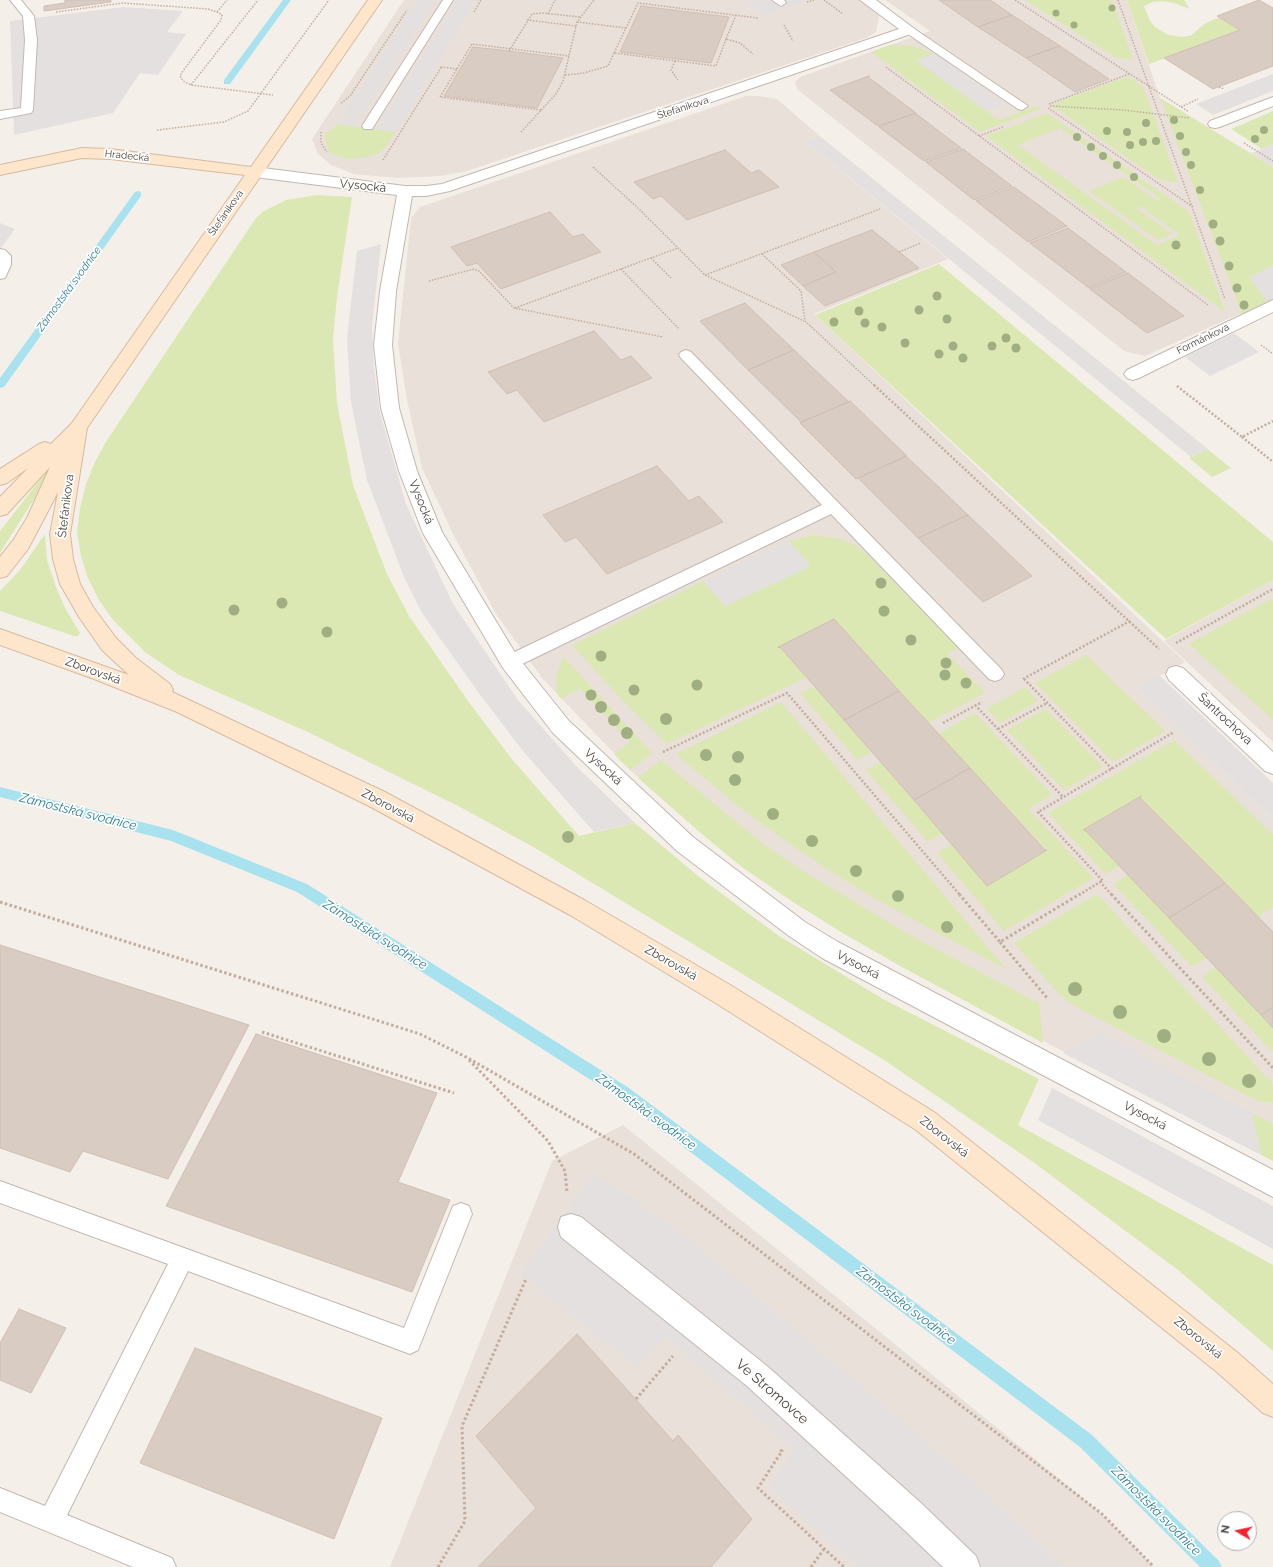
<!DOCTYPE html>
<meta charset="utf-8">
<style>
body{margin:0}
#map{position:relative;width:1273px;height:1567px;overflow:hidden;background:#f5efea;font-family:Raleway,sans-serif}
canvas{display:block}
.north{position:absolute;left:1217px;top:1511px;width:40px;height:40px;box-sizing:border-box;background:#fff;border:1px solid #b6b2af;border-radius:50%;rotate:279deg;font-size:11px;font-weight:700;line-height:16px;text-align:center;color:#493f38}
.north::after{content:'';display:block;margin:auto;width:14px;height:18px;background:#f5212f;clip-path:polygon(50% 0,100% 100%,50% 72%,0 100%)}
</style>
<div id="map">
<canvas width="1273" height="1567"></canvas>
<div class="north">N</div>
</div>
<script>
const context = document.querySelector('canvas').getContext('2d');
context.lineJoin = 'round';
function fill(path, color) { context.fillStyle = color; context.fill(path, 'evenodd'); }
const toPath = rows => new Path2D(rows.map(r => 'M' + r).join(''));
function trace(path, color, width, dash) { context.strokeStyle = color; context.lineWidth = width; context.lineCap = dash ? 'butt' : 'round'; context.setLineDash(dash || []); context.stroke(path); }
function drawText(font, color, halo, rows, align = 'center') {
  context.font = font + ' Raleway,sans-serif'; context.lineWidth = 3.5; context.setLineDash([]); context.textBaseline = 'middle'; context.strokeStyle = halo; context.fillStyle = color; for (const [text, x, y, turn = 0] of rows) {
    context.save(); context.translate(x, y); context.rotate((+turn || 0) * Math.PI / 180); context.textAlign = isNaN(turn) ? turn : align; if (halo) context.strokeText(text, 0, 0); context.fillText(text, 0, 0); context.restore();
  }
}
const residential = toPath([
 [404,0,863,0,876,9,879,17,876,32,866,38,464,172,440,176,398,178,354,174,331,165,318,154,312,139],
 [885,0,1127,0,1160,98,1273,167,1273,299,1145,356,1124,351,798,90,795,82,800,77,930,31],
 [746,96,759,96,777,99,821,137,806,142,948,259,814,314,1185,662,1137,688,1273,819,1273,1161,902,967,796,904,742,867,703,835,630,770,542,678,496,614,455,538,422,468,407,400,398,343,411,218,420,207],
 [1273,580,1273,742,1164,641],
 [623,1125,885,1336,1102,1514,1154,1567,390,1567,552,1161]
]);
const green = toPath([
 [1025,0,1112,0,1133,60,1116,58],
 [1127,0,1184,0,1190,9,1174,3,1162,1,1153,2,1144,6,1150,21,1155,27,1169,35,1182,37,1192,35,1204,24,1220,17,1240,30,1149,64],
 [890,45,913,46,934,54,916,60,999,120,1036,106,1041,109,980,132,871,52],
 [1128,76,1143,87,1178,182,1160,180,1051,105],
 [1160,98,1273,167,1273,266,1249,277,1267,301,1242,314],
 [1273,111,1273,144,1262,149,1231,129],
 [1047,113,1189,212,1225,312,986,136],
 [1060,128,1161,199,1158,201,1123,177,1089,191,1158,240,1172,234,1136,208,1140,206,1180,235,1157,245,1018,145],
 [337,124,396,132,388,144,379,153,366,157,351,159,340,157,330,153,327,146,325,139,326,132,333,129],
 [317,195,352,197,337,297,333,339,337,403,353,485,387,574,409,616,468,701,511,758,579,836,635,823,698,876,779,936,883,999,1039,1079,1018,1125,1273,1265,1273,1351,1178,1270,1033,1162,887,1062,535,848,462,808,310,733,179,675,145,652,113,620,99,600,87,576,81,556,77,532,80,508,86,484,95,462,107,440,256,218,264,211,286,200],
 [939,264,1273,542,1273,580,1166,639,815,315],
 [1207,449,1231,468,1212,477,1189,458],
 [49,468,53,469,0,553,0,531],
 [45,534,47,560,56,587,65,608,80,633,78,636,74,636,0,611,0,591,20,570],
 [813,535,841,539,855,545,866,553,958,648,947,653,985,693,928,723,834,619,778,647,781,648,807,677,667,744,625,703,572,645,703,581,725,606,811,566,789,541],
 [1270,599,1273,601,1273,720,1189,644],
 [1086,655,1165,731,1113,762,1035,683],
 [563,656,652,753,630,770,614,754,630,742,580,688,562,699,557,694,556,677],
 [814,687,844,720,872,752,857,760,800,693],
 [1025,687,1038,701,1000,723,986,709],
 [781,702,1007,970,870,896,821,865,777,835,738,806,676,754],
 [1046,709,1103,767,1064,790,1007,730],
 [975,713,1052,795,1028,809,1093,878,1004,931,937,853,952,844,987,886,1047,850,938,734],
 [1174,740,1273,835,1273,907,1258,917,1140,798,1141,796,1083,830,1086,831,1119,866,1105,874,1048,813],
 [661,760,767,847,811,876,919,940,1039,1003,1043,1043,902,967,846,935,796,904,742,867,703,835,638,778],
 [880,762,943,833,928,842,866,770],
 [1128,875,1169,918,1207,958,1192,967,1113,884],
 [1097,894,1273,1084,1273,1103,1259,1101,1246,1095,1074,1006,1056,991,1014,943],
 [1216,967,1273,1028,1273,1053,1202,977],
 [1252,1113,1273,1124,1273,1161,1261,1155]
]);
const parking = toPath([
 [418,0,436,0,355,126,337,124],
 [458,0,476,0,396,132,377,129],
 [745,0,809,0,764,15],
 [124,7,183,11,167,32,186,34,158,75,140,73,113,113,14,135,10,21],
 [934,54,1004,104,986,111,916,60],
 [1273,74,1273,91,1213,115,1196,104],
 [821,137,1208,449,1191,457,806,142],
 [1273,144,1273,167,1251,153,1257,151],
 [0,223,15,229,0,249],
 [381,244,372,326,374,368,380,413,406,504,453,604,518,700,577,767,635,823,594,832,523,751,481,696,422,613,404,577,367,480,351,402,347,338,357,251],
 [1273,266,1273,299,1267,301,1249,277],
 [1234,333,1259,352,1210,376,1185,357],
 [789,541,811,566,725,606,703,581],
 [1159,675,1273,783,1273,819,1137,688],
 [1100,1033,1252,1113,1261,1155,1063,1053],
 [1052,1088,1273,1206,1273,1249,1038,1120],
 [595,1173,691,1240,988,1495,1063,1567,858,1567,769,1486,794,1449,665,1337,637,1367,520,1274]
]);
const stream = toPath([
 [283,0,291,0,230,84,224,84,224,80,283,0],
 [138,191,141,192,141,196,4,387,0,388,0,378,135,192,138,191],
 [0,787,173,830,307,884,629,1088,1092,1435,1219,1561,1222,1567,1200,1567,1080,1447,619,1098,297,892,171,841,0,797,0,787]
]);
const building = toPath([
 [65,0,111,0,111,2,44,11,44,6,65,3,65,0],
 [939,0,990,0,1012,15,978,27,939,0],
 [1259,0,1273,8,1273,66,1213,89,1164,58,1240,30,1217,16,1259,0],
 [641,6,729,17,711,63,620,52,641,6],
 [1012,15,1060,46,1026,58,978,27,1012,15],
 [1060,46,1109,79,1075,92,1026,58,1060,46],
 [473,47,509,51,563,58,537,108,444,96,473,47],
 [869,76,868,77,916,113,878,126,830,90,869,76],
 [915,113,961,148,924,161,879,127,915,113],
 [963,149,1012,186,974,200,926,162,963,149],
 [725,150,751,173,759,170,779,187,687,220,661,196,653,199,634,182,725,150],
 [1014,187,1067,226,1028,242,976,201,1014,187],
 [550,212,573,237,583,234,601,252,501,289,477,263,467,266,451,247,550,212],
 [1068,228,1126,272,1089,288,1030,243,1068,228],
 [872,230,919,268,825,306,803,286,836,272,814,252,872,230],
 [814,252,836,272,803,286,781,265,814,252],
 [1128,273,1184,316,1147,333,1090,289,1128,273],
 [745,303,794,350,748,370,700,321,745,303],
 [594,331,621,360,631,356,652,378,544,422,517,390,507,394,488,372,594,331],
 [794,350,849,402,801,422,748,370,794,350],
 [850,401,907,456,856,479,800,423,850,401],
 [906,456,968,515,918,538,858,478,906,456],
 [657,466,689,501,699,496,723,522,607,574,576,537,565,542,543,515,657,466],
 [968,515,1032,576,983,602,918,538,968,515],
 [834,619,899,691,844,720,781,648,778,647,834,619],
 [899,691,970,768,914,800,844,720,899,691],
 [970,768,1045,850,1047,850,987,886,914,800,970,768],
 [1141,796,1140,798,1225,883,1169,918,1086,831,1083,830,1141,796],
 [1225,883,1273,932,1273,1007,1261,1015,1169,918,1225,883],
 [0,945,249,1025,168,1179,83,1151,70,1172,0,1148,0,945],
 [1273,1007,1273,1028,1261,1015,1273,1007],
 [256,1034,437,1093,398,1182,450,1200,412,1292,166,1206,256,1034],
 [19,1309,66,1328,31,1393,0,1380,0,1343,19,1309],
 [577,1334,673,1441,678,1435,752,1519,711,1567,478,1567,536,1508,476,1436,577,1334],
 [195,1348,382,1418,334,1539,140,1463,195,1348]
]);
const pathFar2 = toPath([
 [824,0,843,14],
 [1015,0,1189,112],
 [1118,0,1225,299],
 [807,2,814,0],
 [56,12,123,3,208,9,217,12,222,15,221,20,183,71,180,76,183,81,191,85,273,95],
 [217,12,227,0],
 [474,12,481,0],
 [548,14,555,0],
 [736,15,726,39,740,43,753,54],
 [527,20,576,26],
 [577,22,626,28],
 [784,25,793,41],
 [726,39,716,66,614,53,638,3,758,18],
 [509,51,532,14,542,13,580,17],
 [675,61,671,70,678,80],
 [441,67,457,69],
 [886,67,1208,305],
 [565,75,584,73,608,66,614,53],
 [191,85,258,0],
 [1219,87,1224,89],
 [341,103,350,96,407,10],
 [1049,104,1129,74],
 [1050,106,1123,110,1190,118],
 [1181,107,1198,99],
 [1048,108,1193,207],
 [541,110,440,97,472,44,569,56],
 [157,130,224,122,248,111,329,0],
 [321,132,321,143,327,152],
 [521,132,556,94,563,81,577,22,594,0],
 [979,136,1003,127],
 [1244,143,1273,161],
 [383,160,442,66],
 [593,167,639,209,705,275,804,321],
 [899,252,921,243],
 [762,254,801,291,805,321,875,386],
 [651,258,671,278],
 [621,269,679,329],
 [705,275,880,209],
 [429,281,474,269,479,271,514,308,663,337],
 [515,308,678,248],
 [1261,345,1273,354]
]);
const pathFar1 = toPath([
 [874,385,1159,649],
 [1177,386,1242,437,1273,421],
 [1242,437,1273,462],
 [1176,643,1273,589],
 [1023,679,1130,621],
 [1024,679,1112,769],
 [975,705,1063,797],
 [943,723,982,702],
 [998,729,1047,703],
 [663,752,787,693,960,895],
 [1100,882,1103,881,1038,812,1174,732],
 [1079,895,1100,882,1112,895]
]);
const path = toPath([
 [959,894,1000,942,1080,894],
 [1111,894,1273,1068],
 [0,902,420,1034,466,1057,634,1154,1102,1514,1154,1567],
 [1000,942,1048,999],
 [262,1032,454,1093],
 [469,1060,548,1141,565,1171,567,1192],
 [636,1399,673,1356],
 [780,1450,782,1451,758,1488,844,1567],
 [438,1567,465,1521,462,1426,526,1279],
 [811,1567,824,1549]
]);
const lane = toPath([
 [10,0,21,0,34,16,37,40,33,110,31,113,0,119,0,111,21,108,25,40,23,16,10,0],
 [443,0,453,0,372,129,364,129,362,126,443,0],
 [772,0,784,0,786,3,781,6,772,0],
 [909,27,913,28,1028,106,1022,110,1018,109,905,32,903,30,905,28,909,27],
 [0,249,5,250,11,256,11,265,5,278,0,279,0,249],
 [686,350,691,352,1001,669,1004,674,1001,679,995,681,989,679,831,514,516,667,510,669,504,667,502,662,504,657,822,505,681,358,679,355,681,352,686,350],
 [0,1181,404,1328,453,1206,461,1203,469,1206,472,1214,418,1350,410,1354,188,1271,67,1515,172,1558,176,1567,133,1567,0,1512,0,1488,45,1506,168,1264,0,1203,0,1181]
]);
const street = toPath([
 [860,0,876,0,916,30,914,33,450,191,426,196,412,196,396,291,392,345,399,408,417,471,442,532,517,656,569,721,693,837,805,922,838,942,1273,1170,1273,1197,822,958,789,936,677,851,553,733,503,668,423,533,399,471,381,408,374,345,380,291,397,195,255,177,250,175,247,172,250,169,255,167,405,186,426,186,442,184,899,29,860,0],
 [1273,97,1273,106,1220,127,1215,128,1210,127,1208,124,1210,121,1273,97],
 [1273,300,1273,312,1139,378,1133,380,1127,378,1124,374,1127,370,1273,300],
 [1176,666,1183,668,1273,752,1273,774,1265,771,1169,680,1166,674,1169,668,1176,666],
 [571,1214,581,1217,767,1366,921,1503,976,1556,980,1567,943,1567,899,1525,747,1386,561,1237,558,1227,561,1217,571,1214]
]);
const secondary = toPath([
 [368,0,382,0,87,428,70,534,73,559,80,584,93,607,116,638,136,658,170,684,173,690,172,692,385,792,586,901,732,986,934,1112,1238,1353,1273,1384,1273,1417,1263,1413,1218,1373,916,1130,714,1002,570,915,369,806,177,712,94,679,0,645,0,629,129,675,102,650,79,617,60,584,53,559,50,534,58,492,28,549,7,576,0,578,0,557,14,539,27,518,50,467,7,514,0,516,0,497,28,468,7,483,0,485,0,469,39,444,45,442,51,444,72,423,245,175,110,159,82,158,0,175,0,165,82,148,110,149,251,167,368,0]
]);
const trees = [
 [1112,8,3.5],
 [1056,13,3.5],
 [1074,25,3.5],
 [1174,120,4],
 [1146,123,4],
 [1264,130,4],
 [1107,131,4],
 [1127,132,4],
 [1180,136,4],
 [1077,137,4],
 [1255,139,4],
 [1156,141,4],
 [1143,142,4],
 [1130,145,4],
 [1091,147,4],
 [1186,152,4],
 [1103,156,4],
 [1117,165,4],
 [1191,165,4],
 [1134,177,4],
 [1200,190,4],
 [1213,224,4.5],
 [1220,241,4.5],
 [1176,245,4.5],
 [1229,266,4.5],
 [1237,288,4.5],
 [937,296,4.5],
 [1244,305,4.5],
 [919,310,4.5],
 [859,311,4.5],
 [947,319,4.5],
 [834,322,4.5],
 [865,323,4.5],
 [882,327,4.5],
 [1006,338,4.5],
 [905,343,4.5],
 [953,346,4.5],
 [992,346,4.5],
 [1016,348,4.5],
 [939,354,4.5],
 [963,358,4.5],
 [881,583,5.5],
 [282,603,5.5],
 [234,610,5.5],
 [884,611,5.5],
 [327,632,5.5],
 [911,640,5.5],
 [601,656,5.5],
 [946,663,5.5],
 [945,675,5.5],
 [966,683,5.5],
 [697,685,5.5],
 [634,690,5.5],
 [591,695,5.5],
 [601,707,6],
 [666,719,6],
 [614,720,6],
 [627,733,6],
 [706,755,6],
 [738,757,6],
 [735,780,6],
 [773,814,6],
 [568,837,6],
 [812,841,6],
 [856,871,6],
 [898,896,6],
 [947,927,6],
 [1075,989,7],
 [1120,1012,7],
 [1164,1036,7],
 [1209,1059,7],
 [1249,1081,7]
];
const farStreetnames = [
 ["Štefánikova",683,108,-18],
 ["Hradecká",127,156,6],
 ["Štefánikova",226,213,-55],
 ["Formánkova",1203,339,-26]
];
const farWaternames = [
 ["Zámostská svodnice",69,289,-54]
];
const streetNames = [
 ["Vysocká",363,186,6],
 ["Vysocká",421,502,68],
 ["Štefánikova",66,506,-83],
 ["Zborovská",93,671,20],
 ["Šantrochova",1225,719,43],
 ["Vysocká",603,767,43],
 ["Zborovská",388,806,28],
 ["Zborovská",671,963,30],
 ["Vysocká",858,965,28],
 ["Vysocká",1145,1116,28],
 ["Zborovská",944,1137,38],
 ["Zborovská",1198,1338,39]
];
const waterNames = [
 ["Zámostská svodnice",78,812,14],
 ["Zámostská svodnice",375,935,32],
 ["Zámostská svodnice",646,1112,36],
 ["Zámostská svodnice",906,1306,37],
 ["Zámostská svodnice",1156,1511,45]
];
const nearStreetnames = [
 ["Ve Stromovce",772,1392,41]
];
fill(residential, '#e9e0d9');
fill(green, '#dce8b4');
fill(parking, '#e4e0df');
fill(stream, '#a9e2ef');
fill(building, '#d9ccc3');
trace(building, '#d1bfb3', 1);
trace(lane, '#c3b8b0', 2);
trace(street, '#c3b8b0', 2);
trace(secondary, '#d6bb9e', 2);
trace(pathFar2, '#c2ad9e', 1.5, [1.5, 1.5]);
trace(pathFar1, '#c2ad9e', 2.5, [2, 2]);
trace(path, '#c2ad9e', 3, [2.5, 2.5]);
fill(lane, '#fff');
fill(street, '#fff');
fill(secondary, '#fde6cc');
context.fillStyle = '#a0af82';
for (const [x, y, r] of trees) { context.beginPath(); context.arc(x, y, r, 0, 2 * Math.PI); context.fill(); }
drawText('10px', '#493f38', '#fff', farStreetnames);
drawText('italic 11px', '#2b7f93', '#fff', farWaternames);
drawText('12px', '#493f38', '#fff', streetNames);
drawText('italic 13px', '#2b7f93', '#fff', waterNames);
drawText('14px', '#493f38', '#fff', nearStreetnames);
</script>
